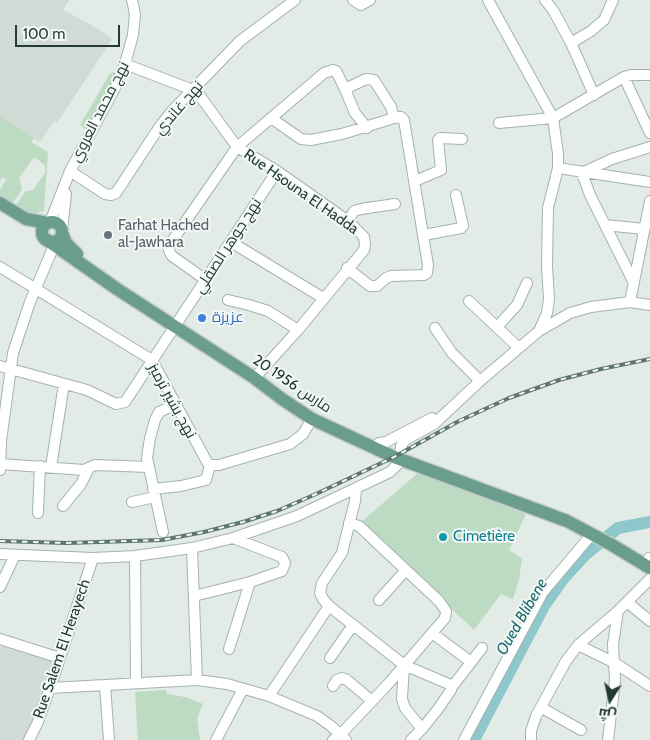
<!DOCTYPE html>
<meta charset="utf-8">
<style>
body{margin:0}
#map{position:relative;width:650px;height:740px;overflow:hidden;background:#e2ebe6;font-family:Cabin,Cairo,sans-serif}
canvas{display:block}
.north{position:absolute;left:585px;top:675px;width:50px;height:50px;-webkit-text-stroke:4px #f2f8f5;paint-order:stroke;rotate:190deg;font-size:14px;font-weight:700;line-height:20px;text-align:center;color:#233b33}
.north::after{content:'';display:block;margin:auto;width:18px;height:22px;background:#233b33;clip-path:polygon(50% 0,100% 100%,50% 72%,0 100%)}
.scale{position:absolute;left:15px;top:25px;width:105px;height:22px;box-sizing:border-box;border:2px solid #233b33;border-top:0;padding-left:6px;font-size:15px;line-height:18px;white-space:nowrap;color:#233b33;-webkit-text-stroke:4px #f2f8f5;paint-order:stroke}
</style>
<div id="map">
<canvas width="650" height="740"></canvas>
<div class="north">ش</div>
<div class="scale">100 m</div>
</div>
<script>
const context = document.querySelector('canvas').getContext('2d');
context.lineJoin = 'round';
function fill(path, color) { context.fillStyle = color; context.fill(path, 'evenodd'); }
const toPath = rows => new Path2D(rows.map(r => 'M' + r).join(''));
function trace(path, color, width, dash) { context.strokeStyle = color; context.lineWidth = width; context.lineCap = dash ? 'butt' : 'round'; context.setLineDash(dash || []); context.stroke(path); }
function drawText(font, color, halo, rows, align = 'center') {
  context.font = font + ' Cabin,Cairo,sans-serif'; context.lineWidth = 4; context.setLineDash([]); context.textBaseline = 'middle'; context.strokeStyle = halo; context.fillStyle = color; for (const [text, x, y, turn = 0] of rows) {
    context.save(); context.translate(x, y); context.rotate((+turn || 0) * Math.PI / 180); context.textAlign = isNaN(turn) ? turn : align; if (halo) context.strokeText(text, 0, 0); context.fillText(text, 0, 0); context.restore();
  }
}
const built = toPath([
 [0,0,69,0,63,10,90,24,112,39,57,123,54,121,40,142,0,116],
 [3,643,54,659,33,723,24,740,0,740,0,648]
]);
const green = toPath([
 [114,72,117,74,87,130,80,125,110,73],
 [0,116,34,138,31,142,48,152,44,211,28,215,15,206,26,191,33,190,45,173,45,165,34,157,19,178,22,189,12,204,0,196,0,190,6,180,3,177,0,181],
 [418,473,526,514,509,550,522,558,519,580,513,599,501,594,474,630,360,523],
 [166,690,167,694,185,697,203,704,197,719,200,740,138,740,135,692]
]);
const river = toPath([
 [474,740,544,606,563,579,586,554,618,528,650,522]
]);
const minor = toPath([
 [353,0,361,5,370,0],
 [545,0,553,10,571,43,594,95],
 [571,43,591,31,604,20,613,0],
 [125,64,193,90,200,96,237,147,277,171,348,221,364,237,365,245,364,250,298,330,259,373],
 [624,77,650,133],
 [345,89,355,113,367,128],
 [271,118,301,139,311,140,342,134,394,118],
 [499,123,553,118,624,77,631,75,650,75],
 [558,168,650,182],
 [70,171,105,194,111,195,116,193,160,126,172,111,240,41,295,0],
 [415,181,441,170,438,140,440,138,462,139],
 [348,221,354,211,361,209,395,204],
 [50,222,70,171,116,86,125,64,133,35,135,14,132,0],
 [605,225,644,229],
 [62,230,66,194],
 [424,235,461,228,463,226,456,195],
 [231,242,323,298],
 [0,267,152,360,207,462,210,465,219,465,290,444,303,434,312,419],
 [206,280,172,256,169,251,170,244,237,147,324,73,333,70,336,71,345,89,366,79,374,80,391,107,394,118,401,117,404,120,428,265,427,273,424,275,391,276,386,278,377,286,370,286,347,268],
 [634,283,590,195,582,173,612,159,650,147],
 [228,300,249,305,268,311,298,330],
 [469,301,519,348],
 [630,302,650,201],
 [497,327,517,305,527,283],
 [435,328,452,353,480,381],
 [539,331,570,313,591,307,630,302,650,305],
 [0,366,87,390,116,404,125,402,277,171],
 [379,443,386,442,432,418],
 [0,464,84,470,95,465,149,467],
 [51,467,64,384],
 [0,470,1,441,13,353,30,302,56,241],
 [153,489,181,486,206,480,210,465],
 [356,489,355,501,342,553,322,583,320,593,323,599,329,606,404,665,451,685,451,690,438,709,422,729,411,740],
 [132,502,155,497],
 [63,506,81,484,89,468],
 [38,513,40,466],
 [163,532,147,458,150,438,155,420,159,412,177,404],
 [192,548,197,680],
 [0,554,93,558,135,556,192,548,233,538,297,516,390,472,398,464,400,459,401,446,405,440,434,424,480,381,539,331,547,313,549,299,547,266,548,208,558,168,558,154,553,118,488,0],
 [135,556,136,682],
 [649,558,650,558],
 [0,587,15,555],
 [194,596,250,582,282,571,285,563,282,557,233,538],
 [379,600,406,570],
 [627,602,650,621],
 [432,633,471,662],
 [0,639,60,658],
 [578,645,615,663,650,686],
 [229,649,250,582],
 [330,658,353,625],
 [404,665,402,699,405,708,422,729],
 [105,685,109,740],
 [333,686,337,680,342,678,347,680,372,701],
 [452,687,482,648],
 [50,688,197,680,227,684,269,696,317,716,331,726,346,740],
 [269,696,329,606],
 [542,708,581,730],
 [29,740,37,724,50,688,93,558],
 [216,740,243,689],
 [333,740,340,735,389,683,445,618,446,611,439,601,359,526,349,523],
 [464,740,543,592,592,534],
 [531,740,531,731,536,716,566,661,578,645,618,611],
 [608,740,615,680,613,644,618,611,650,579]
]);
const major = toPath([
 [0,203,26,219,48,223],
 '42 232a10 10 0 1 1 20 0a10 10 0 1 1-20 0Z',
 [62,233,66,243,77,254],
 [47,240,117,289,253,377,282,399,312,419,394,457,567,521,612,545,650,568]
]);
const rail = toPath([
 [0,541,67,543,162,540,204,532,243,522,277,511,316,494,394,457,459,421,509,398,559,380,601,369,650,359]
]);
const markers = [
 [108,235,5,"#6b7280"],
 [202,318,5,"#3f7fe0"],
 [443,537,5,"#0f9aa8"]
];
const streetNames = [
 ["نهج غاندي",179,108,-49],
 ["نهج محمد العروي",100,112,-63],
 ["Rue Hsouna El Hadda",301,192,35],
 ["نهج جوهر الصقلي",228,246,-57],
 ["20 مارس 1956",292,384,34],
 ["نهج بشير ترميز",172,401,61],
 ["Rue Salem El Herayech",62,649,-71]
];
const worshipNames = [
 ["Farhat Hached",118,226],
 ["al-Jawhara",118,243]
];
const shopNames = [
 ["عزيزة",212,318]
];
const cultureNames = [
 ["Cimetière",453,537]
];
const waterNames = [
 ["Oued Blibene",522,617,-60]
];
fill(built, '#d0dbd5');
fill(green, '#bddbc2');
trace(river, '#8ec8cc', 12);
trace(minor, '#a5b3ad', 12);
trace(major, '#c1c8c6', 15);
trace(minor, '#fff', 10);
trace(major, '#6a9d8c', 12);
trace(rail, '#5e766e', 4);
trace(rail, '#f2f8f5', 2, [5.5]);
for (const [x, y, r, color] of markers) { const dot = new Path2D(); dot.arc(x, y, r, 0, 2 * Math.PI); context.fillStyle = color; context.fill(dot); trace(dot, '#f2f8f5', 2); }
drawText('15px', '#233b33', '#f2f8f5', streetNames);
drawText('15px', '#5b616d', '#f2f8f5', worshipNames, 'left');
drawText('15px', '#366cbe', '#f2f8f5', shopNames, 'left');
drawText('15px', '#0d838f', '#f2f8f5', cultureNames, 'left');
drawText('italic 16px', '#226c72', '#f2f8f5', waterNames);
</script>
